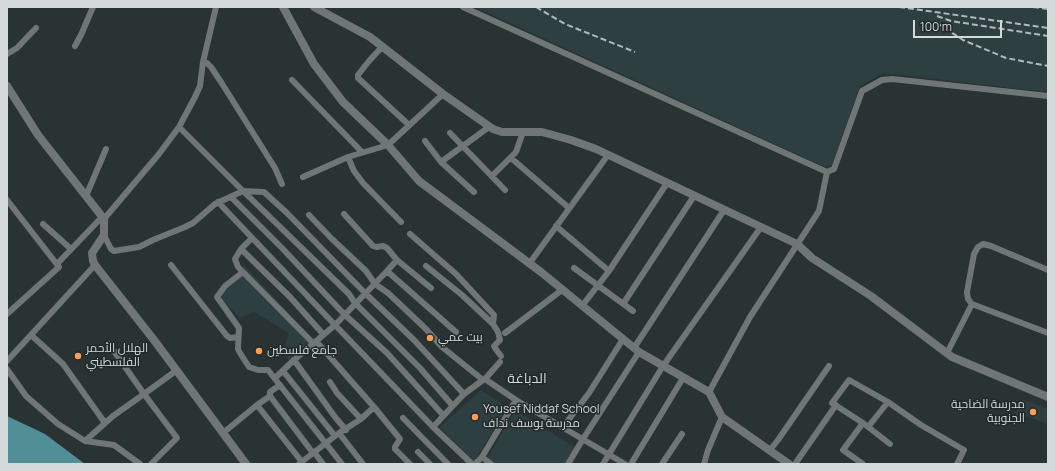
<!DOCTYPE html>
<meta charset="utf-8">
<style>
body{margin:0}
#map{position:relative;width:1055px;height:471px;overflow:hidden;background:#2a3334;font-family:Manrope,sans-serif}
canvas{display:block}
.frame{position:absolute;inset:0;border:8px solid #d4d9da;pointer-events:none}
.scale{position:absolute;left:913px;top:20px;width:89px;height:18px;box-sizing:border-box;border:2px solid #d4d9da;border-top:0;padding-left:5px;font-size:12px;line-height:14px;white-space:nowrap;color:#d4d9da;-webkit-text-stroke:3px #21292a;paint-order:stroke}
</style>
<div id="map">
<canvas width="1055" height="471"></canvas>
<div class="frame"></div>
<div class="scale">100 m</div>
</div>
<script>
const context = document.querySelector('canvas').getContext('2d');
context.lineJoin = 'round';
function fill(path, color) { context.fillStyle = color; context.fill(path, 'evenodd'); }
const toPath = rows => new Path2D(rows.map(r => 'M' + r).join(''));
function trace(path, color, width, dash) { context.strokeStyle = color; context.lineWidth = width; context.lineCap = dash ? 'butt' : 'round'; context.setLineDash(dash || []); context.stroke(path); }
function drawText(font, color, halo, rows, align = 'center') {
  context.font = font + ' Manrope,Cairo,sans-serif'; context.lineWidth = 3; context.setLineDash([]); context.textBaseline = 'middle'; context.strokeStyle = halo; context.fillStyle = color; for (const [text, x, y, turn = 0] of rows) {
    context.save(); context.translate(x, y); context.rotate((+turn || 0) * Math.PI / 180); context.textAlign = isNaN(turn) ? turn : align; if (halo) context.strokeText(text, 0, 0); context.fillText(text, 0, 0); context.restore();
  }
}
const built = toPath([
 [475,7,1048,7,1048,92,883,73,860,86,832,165,825,167],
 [245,266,315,342,290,362,288,358,283,353,289,333,254,312,240,318,224,302,218,291],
 [481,390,507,407,473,464,440,427],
 [1022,399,1048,409,1048,424,1026,416,1023,423,1014,419],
 [515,410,576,448,566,464,490,464,486,461]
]);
const water = toPath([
 [7,416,45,434,85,464,7,464]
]);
const minor = toPath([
 [463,7,827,172],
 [75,46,81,35,93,7],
 [382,47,369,61,358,75,358,78,409,125],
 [7,54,17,48,36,28],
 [203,62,207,63,211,67,221,82,275,168,282,184],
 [292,80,362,152],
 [179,127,241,189,349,294,355,303,420,368,452,405],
 [450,133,505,190],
 [425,141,441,162,474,192],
 [348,157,354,171,363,183,401,222],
 [511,158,569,208],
 [441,162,489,127],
 [492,176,516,152,523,132],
 [303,177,348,157,388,145,443,94],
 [86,196,106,149],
 [231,197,282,248,344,314,387,353,443,415],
 [7,200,59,267,7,314],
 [218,202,335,325,387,271,456,332],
 [344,214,373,246,376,247,383,246,387,248,397,260,431,288],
 [309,215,332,239,366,271,375,284,388,293,426,329,442,347,483,380,464,394,433,427,472,464],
 [104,219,159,154,179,127,195,97,200,86,203,62,216,7],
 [43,224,71,249],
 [556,226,609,271],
 [410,234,456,274,494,315,493,324,498,332,500,340,494,346,495,348,501,356],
 [104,235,111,249,114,251,139,247,153,240,185,227,193,223,215,204,243,191,264,192,287,213,365,293,414,340,464,394],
 [252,238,241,249,235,259,238,267,313,343],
 [241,249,290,297,323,334],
 [57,264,102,217],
 [529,264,608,155],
 [171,265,227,336,230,338,238,337],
 [426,266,462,295,493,324],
 [574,268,633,311],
 [387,271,397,260],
 [243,272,225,286,217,297,239,328,238,349,240,353,249,367,258,370,268,370,342,464],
 [623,304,694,196],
 [972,304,1048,333],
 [582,306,609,271,667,183],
 [505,333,562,290],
 [31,335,63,364,105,423],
 [316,341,374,407,400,439,395,447,395,449,410,464],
 [634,348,724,210],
 [947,353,972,304,968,299,967,292,974,254,978,247,983,244,991,246,1048,270],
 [294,360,335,417,346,430],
 [7,361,95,265],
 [7,369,26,396,58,424,85,441,114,445,140,464],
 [283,371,335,436],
 [275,378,294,360,335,325,433,427],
 [485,379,500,362],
 [483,380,485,379,516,400,625,464],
 [330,382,337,393,361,419],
 [280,385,270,392,270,396,313,453],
 [709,392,750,317,819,211,827,172,834,169,862,91,882,80,892,79,1048,96],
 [270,396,257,405,302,462],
 [403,418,448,464],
 [563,427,589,393,623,339],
 [868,427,888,402],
 [223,433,257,405],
 [339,433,363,464],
 [85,441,113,416,144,394,109,344],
 [890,444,863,423,832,403,849,380,888,402,921,425,964,450,957,464],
 [770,450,778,440,829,366],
 [314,452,323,464],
 [418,452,430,464],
 [482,457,491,464],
 [151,464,177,438,144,394,177,370],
 [299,464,339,433,361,419,374,407],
 [475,464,482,457,516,400],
 [568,464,583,439,639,352],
 [603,464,663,366,761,227],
 [631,464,683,378],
 [662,464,682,434],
 [704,464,708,450,722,417],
 [795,464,836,405],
 [863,464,843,450,863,423]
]);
const tertiary = toPath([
 [283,7,314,64,343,102,388,145,419,181,541,272,639,352,709,392,722,417,789,464],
 [314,7,370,37,443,94,493,129,502,132,542,132,571,140,596,149,797,244,812,258,871,296,952,357,1048,397],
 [7,86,38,135,104,219,104,235,92,253,93,261,95,265,154,340,246,464]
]);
const rail = toPath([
 [536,7,565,24,635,52],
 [899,7,1048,28],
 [1033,7,1048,9],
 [937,16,951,21,1048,36],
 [937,23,963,40,1006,58,1048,66]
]);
const markers = [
 [430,338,4,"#fd9c57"],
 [259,351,4,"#fd9c57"],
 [78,356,4,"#fd9c57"],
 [1033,412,4,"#fd9c57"],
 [475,417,4,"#fd9c57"]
];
const poiNames = [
 ["بيت عمي",438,338],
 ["الهلال الأحمر",86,349],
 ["الفلسطيني",86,363],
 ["جامع فلسطين",267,351],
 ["مدرسة الضاحية",1025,405,"right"],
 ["الجنوبية",1025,419,"right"],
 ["Yousef Niddaf School",483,410],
 ["مدرسة يوسف نداف",483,424]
];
const quarterNames = [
 ["الدباغة",527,379]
];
fill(built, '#2e3f41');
fill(water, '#4f8f95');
trace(minor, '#707575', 6);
trace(tertiary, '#707575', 8);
trace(rail, '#b3b9ba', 2, [6, 3]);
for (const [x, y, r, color] of markers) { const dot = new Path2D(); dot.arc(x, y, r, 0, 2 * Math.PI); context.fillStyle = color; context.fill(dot); trace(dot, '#21292a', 1.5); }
drawText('12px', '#d4d9da', '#21292a', poiNames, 'left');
drawText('14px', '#d4d9da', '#21292a', quarterNames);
</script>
